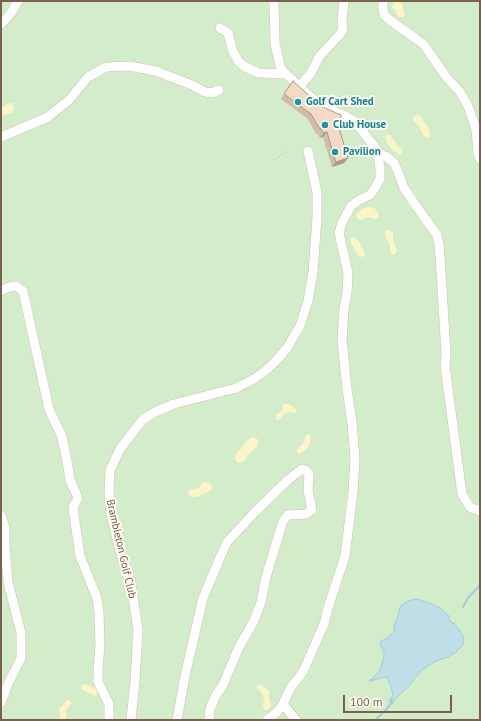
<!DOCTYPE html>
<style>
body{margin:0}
#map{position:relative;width:481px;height:721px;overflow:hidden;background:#fdf8eb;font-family:"PT Sans",sans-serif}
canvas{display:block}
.frame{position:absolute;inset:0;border:2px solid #79614d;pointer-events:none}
.scale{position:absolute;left:343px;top:695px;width:109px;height:18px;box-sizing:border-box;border:2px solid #79614d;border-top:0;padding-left:5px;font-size:12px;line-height:14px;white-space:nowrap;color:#79614d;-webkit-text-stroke:3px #fffbf2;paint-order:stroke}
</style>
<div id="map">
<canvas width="481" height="721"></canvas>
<div class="frame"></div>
<div class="scale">100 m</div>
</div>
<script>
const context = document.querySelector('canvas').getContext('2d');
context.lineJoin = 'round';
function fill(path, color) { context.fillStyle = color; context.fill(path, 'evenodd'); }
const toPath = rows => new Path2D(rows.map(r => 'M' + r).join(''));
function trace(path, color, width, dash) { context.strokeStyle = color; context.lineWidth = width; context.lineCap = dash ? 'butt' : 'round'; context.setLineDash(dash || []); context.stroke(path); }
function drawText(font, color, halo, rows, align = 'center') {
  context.font = font + ' "PT Sans",sans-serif'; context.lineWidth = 4; context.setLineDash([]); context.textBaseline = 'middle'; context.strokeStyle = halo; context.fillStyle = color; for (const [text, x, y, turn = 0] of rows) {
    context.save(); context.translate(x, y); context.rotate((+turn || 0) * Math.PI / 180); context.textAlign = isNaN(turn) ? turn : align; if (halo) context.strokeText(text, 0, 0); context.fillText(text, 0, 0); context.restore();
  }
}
const green = toPath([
 [1,1,480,1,480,720,1,720]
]);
const sand = toPath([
 [393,1,400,1,401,3,403,5,403,10,405,14,403,17,398,17,397,15,396,10,392,8,392,6,394,4],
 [10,103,12,103,13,104,14,107,14,109,11,113,1,115,1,108],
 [418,115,421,117,430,131,430,136,427,138,424,136,419,127,413,120,413,117,415,116],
 [387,134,390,135,398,146,402,149,402,152,401,154,399,154,393,151,387,143,385,136],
 [370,207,374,208,377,211,379,215,378,218,375,219,369,217,360,220,358,219,356,216,358,212,364,208],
 [388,230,392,232,393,234,393,241,397,250,397,252,394,255,392,255,391,253,389,243,385,236,385,231],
 [355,237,358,240,365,253,364,256,362,257,358,256,350,242,351,238],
 [286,404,288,404,295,408,296,410,296,412,295,413,290,412,286,413,283,415,281,419,277,420,276,419,276,415,282,410,283,405],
 [307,434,311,436,310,444,307,449,301,453,299,454,297,452,297,449,303,444,305,437],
 [253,437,256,438,258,440,258,443,257,447,247,456,244,461,241,463,237,463,235,458,236,453,243,447,244,443,246,441],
 [204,482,207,482,212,485,212,489,211,490,208,492,197,497,192,497,190,496,188,492,190,490,199,488,202,483],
 [85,684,96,688,98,691,97,694,96,696,82,690,81,688,81,686],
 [257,685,260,685,264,687,268,690,269,692,269,696,271,706,269,709,267,710,265,710,263,707,264,698,261,692,257,689],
 [67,700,70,700,71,702,71,704,66,710,66,720,61,720,59,709]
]);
const water = toPath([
 [416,599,432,604,440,608,445,612,449,616,449,619,451,622,455,624,459,629,464,638,463,645,456,652,448,657,436,661,423,669,414,679,409,686,394,700,393,704,389,701,393,695,391,687,387,677,369,681,380,671,384,656,384,652,380,645,381,641,388,638,394,631,394,626,398,616,400,607,403,604,408,601,416,599]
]);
const stream = toPath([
 [463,607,468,598,480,585],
 [375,720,384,712,390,705,392,700]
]);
const path = toPath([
 [275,160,290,148]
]);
const minor = toPath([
 [274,1,275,43,280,66,283,72,286,74],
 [383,1,383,10,385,16,391,21,415,38,424,45,447,78,460,92,468,106,473,120,476,130,478,153,480,159],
 [1,24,11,13,18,1],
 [220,28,228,33,233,52,239,62,245,67,259,73,286,74,316,102,326,108,345,116,354,121,360,128,374,146,378,156,380,168,380,179,375,188,370,195,359,200,351,206,342,223,339,233,348,273,347,293,344,309,342,340,347,389,352,423,355,459,353,492,345,556,328,608,324,624,303,672,291,687,283,704],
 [299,87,311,73,319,57,341,33,343,28,342,19,344,1],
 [1,137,48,117,69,100,88,77,106,67,129,66,156,71,192,85,205,92,212,93,219,90],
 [376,148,379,153,387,157,394,163,397,169,404,188,416,206,437,235,439,244,440,256,446,353,445,366,462,494,470,507,480,511],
 [1,291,9,287,16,286,23,291,49,409,62,437,67,461,70,480,78,498,73,507,74,515,80,556,97,598,99,613,100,644,98,670,98,682,109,704,109,720],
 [1,515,5,528,5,545,8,582,21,633,21,658,7,686,1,703],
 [131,720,135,681,138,630,132,590,120,551,111,514,109,491,110,470,120,449,143,419,155,412,174,404,236,388,252,380,264,372,277,360,287,348,300,326,308,301,313,272,317,218,317,192,308,151],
 [177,720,185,676,203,598,219,560,227,542,255,512,289,479,302,469,305,470,309,474,308,490,312,510,306,514,288,515,283,521,266,577,261,602,254,621,239,647,223,685,215,697,210,709,209,720],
 [267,720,278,711,283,704,296,720]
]);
const wall = toPath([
 [293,81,339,130,348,158,344,163,332,167,323,137,320,138,317,133,316,134,308,119,281,99]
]);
const shadedWall = toPath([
 [327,132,323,137,320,138,324,133],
 [348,158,344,163,332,167,336,162]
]);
const building = toPath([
 [293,81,316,102,327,109,341,115,341,128,339,128,348,158,336,162,327,132,324,133,320,128,320,129,311,114,284,94,293,81]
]);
const markers = [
 [298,102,4,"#0f9aa8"],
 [325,125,4,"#0f9aa8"],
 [335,152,4,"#0f9aa8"]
];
const cultureNames = [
 ["Golf Cart Shed",306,102],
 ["Club House",333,125],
 ["Pavilion",343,152]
];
const streetNames = [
 ["Brambleton Golf Club",121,549,77]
];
fill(green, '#d3ecc9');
fill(sand, '#fcf5c7');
fill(water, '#bfdee8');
trace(water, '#a5ccd9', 1);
trace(stream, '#a5ccd9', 2);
trace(minor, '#d0c1b0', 10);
trace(path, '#d8bea5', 1.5, [1, 3]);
trace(minor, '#fff', 9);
fill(wall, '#d1bca8');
fill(shadedWall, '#a98');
fill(building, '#f3dbc3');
trace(building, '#a98', 1);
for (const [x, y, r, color] of markers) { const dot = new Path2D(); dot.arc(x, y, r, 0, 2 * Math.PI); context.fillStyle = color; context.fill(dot); trace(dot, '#fffbf2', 1.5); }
drawText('bold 11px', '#0d838f', '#fffbf2', cultureNames, 'left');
drawText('11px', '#79614d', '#fffbf2', streetNames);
</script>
